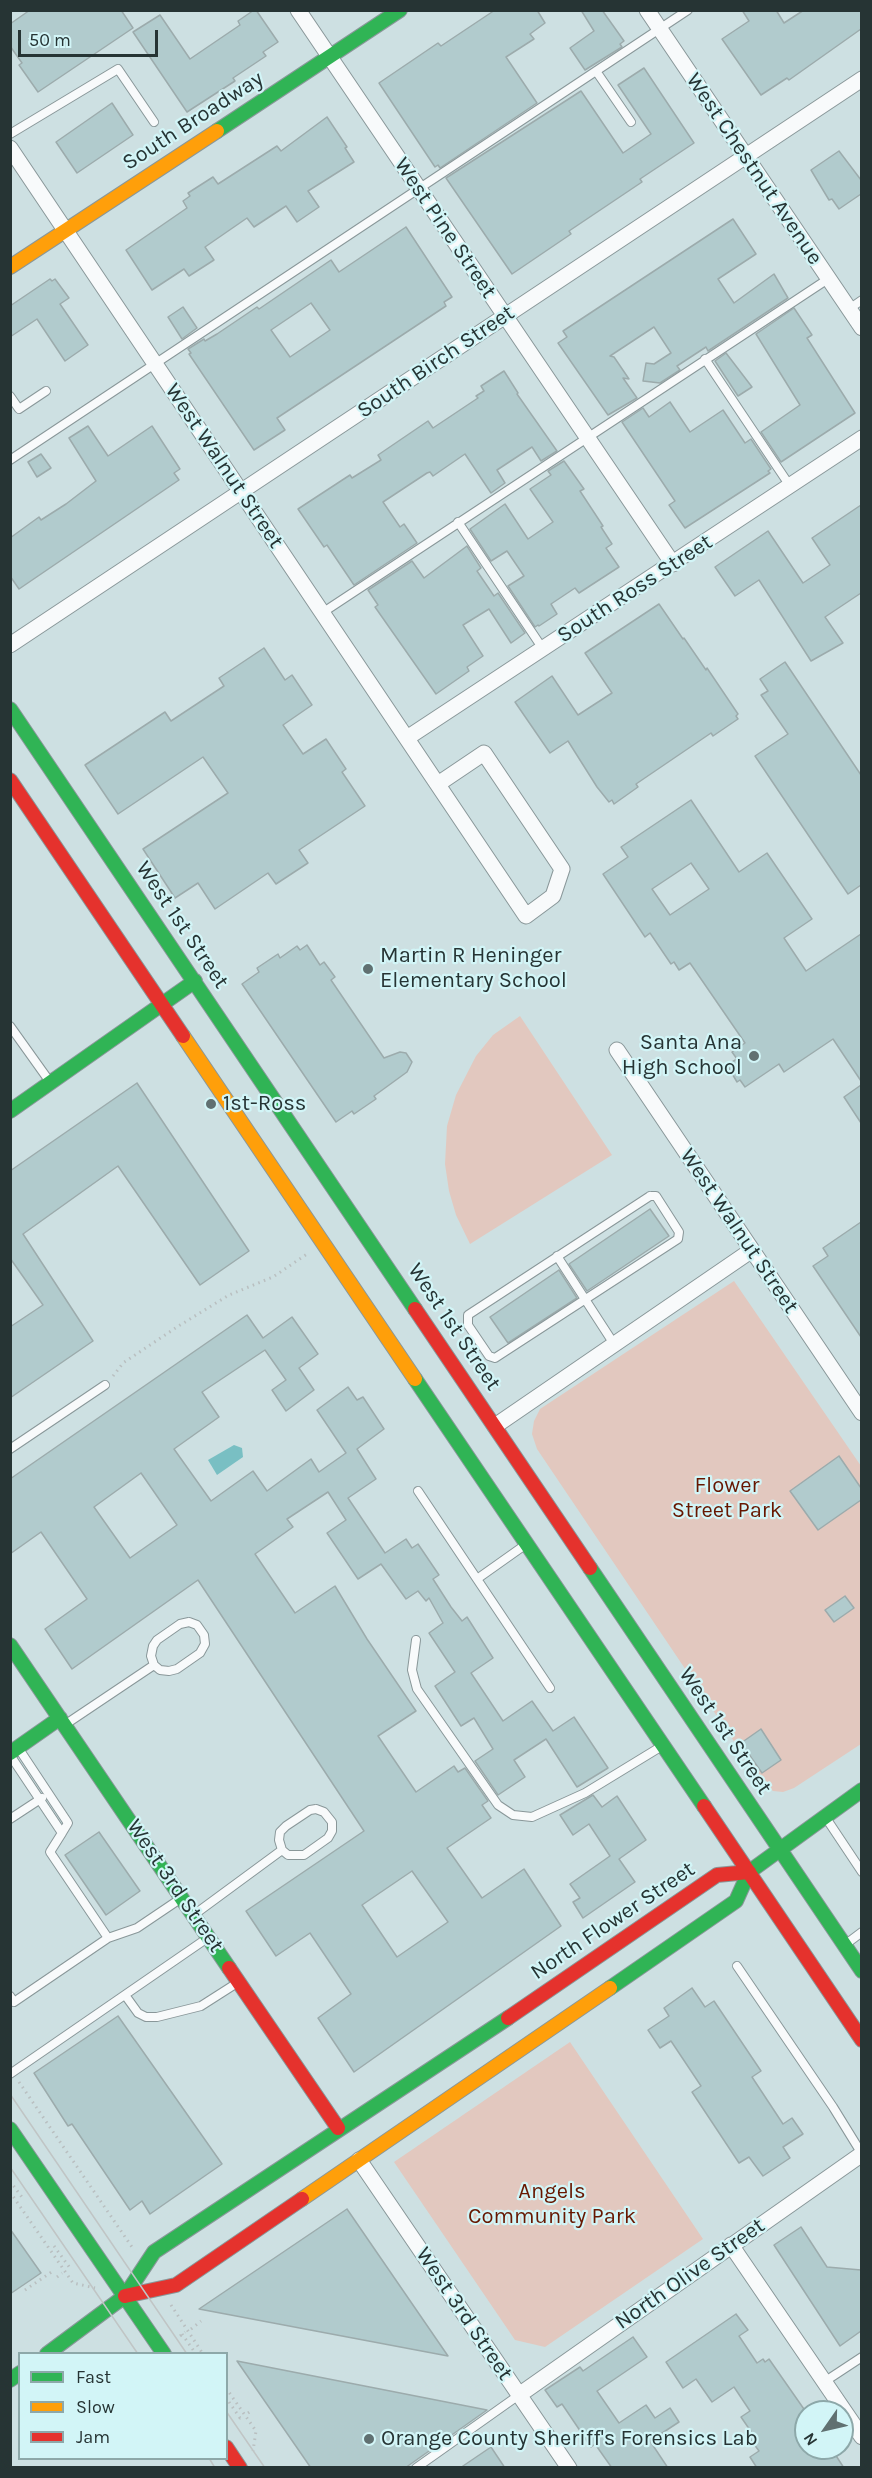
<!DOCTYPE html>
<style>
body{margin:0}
#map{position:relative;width:872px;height:2478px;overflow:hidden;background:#cde0e2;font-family:Karla,sans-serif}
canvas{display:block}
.frame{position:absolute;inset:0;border:12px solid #263434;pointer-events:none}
.legend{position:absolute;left:18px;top:2352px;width:210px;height:108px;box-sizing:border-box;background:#d2f5f7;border:2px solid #8da8a9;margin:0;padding:8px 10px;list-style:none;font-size:18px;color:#263434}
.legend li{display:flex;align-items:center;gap:12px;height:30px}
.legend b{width:30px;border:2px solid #8da8a9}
.north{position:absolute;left:794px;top:2400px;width:60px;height:60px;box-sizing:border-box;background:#d2f5f7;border:2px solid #8da8a9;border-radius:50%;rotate:236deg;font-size:16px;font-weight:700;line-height:24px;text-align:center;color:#263434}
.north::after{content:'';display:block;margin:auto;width:21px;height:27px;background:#607071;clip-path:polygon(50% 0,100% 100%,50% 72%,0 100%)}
.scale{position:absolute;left:18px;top:30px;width:140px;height:27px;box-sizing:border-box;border:3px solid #263434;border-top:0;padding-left:8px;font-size:18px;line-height:21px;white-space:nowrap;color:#263434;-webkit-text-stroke:4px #d2f5f7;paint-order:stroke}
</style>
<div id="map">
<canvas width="872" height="2478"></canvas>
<div class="frame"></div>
<ul class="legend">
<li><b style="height:8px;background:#30b455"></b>Fast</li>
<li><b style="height:8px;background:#ff9f0a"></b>Slow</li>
<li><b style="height:8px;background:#e5322d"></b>Jam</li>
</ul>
<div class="north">N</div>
<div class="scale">50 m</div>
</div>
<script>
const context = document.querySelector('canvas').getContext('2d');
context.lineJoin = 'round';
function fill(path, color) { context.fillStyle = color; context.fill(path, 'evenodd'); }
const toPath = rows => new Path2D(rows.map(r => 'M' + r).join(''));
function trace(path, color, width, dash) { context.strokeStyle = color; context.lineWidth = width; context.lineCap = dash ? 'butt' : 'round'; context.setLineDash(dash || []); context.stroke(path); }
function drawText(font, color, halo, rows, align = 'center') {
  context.font = font + ' Karla,sans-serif'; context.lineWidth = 4.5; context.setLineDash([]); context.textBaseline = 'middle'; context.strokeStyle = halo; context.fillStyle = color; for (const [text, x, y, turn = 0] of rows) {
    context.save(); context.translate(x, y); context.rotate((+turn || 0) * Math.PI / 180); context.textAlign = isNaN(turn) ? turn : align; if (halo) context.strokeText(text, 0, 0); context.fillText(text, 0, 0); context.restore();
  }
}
const green = toPath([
 [520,1016,612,1155,470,1244,456,1215,449,1191,445,1164,447,1126,456,1095,476,1056,493,1035],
 [734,1281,861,1466,861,1744,794,1788,783,1792,773,1791,760,1780,537,1449,532,1434,534,1421,540,1409],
 [570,2042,703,2239,545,2347,515,2340,394,2162]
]);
const water = toPath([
 [234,1445,242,1448,243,1457,217,1475,208,1460]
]);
const building = toPath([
 [30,10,121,10,133,28,38,92,19,65,22,63,10,46,10,24,30,10],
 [254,10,256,10,278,42,263,52,266,56,233,78,235,81,187,112,133,32,160,15,190,59,240,25,238,21,254,10],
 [495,10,537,10,545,23,530,34,534,39,506,57,537,103,440,168,438,165,435,167,379,83,438,43,441,46,495,10],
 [581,10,602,10,624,41,620,44,622,47,585,70,570,48,594,31,581,10],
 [742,10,776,10,784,23,804,10,861,10,861,29,789,80,787,78,761,95,722,39,749,21,742,10],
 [644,68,694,143,640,179,642,182,569,231,571,234,512,274,446,178,581,91,623,153,651,134,618,85,644,68],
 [112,103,133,135,77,173,56,142,112,103],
 [327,117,347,147,345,148,354,162,308,191,319,207,297,222,286,206,254,227,247,218,205,247,214,260,189,276,184,269,152,290,126,250,187,208,183,201,190,196,188,193,213,177,218,184,277,146,281,151,327,117],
 [839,151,861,180,861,194,839,209,832,199,829,200,811,170,839,151],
 [733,219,756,254,718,279,734,303,774,274,788,298,708,351,706,347,677,366,680,370,660,383,643,381,646,363,654,364,671,353,654,327,610,356,614,357,629,379,623,378,637,398,608,415,558,343,567,337,563,331,733,219],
 [406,227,452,297,444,302,446,306,277,418,285,430,254,450,189,354,191,353,188,349,204,339,205,341,217,334,257,307,259,309,331,260,339,272,406,227],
 [311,303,330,330,290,357,271,330,311,303],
 [50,279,52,281,55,279,69,298,60,304,88,345,65,361,37,319,10,337,10,306,50,279],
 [183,307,197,328,182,339,168,317,183,307],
 [794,308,812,335,807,338,855,413,781,462,761,432,800,405,756,334,794,308],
 [726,353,752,387,738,396,715,361,726,353],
 [504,371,518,393,517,394,557,451,541,461,532,447,497,470,505,483,491,493,465,454,433,476,430,472,427,473,383,502,400,527,404,524,417,543,354,585,327,545,324,547,298,509,350,475,352,478,381,460,378,455,428,421,433,428,478,398,476,396,484,391,481,386,504,371],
 [670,402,690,432,723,410,745,443,751,439,771,469,768,471,770,473,685,528,669,505,675,501,622,422,643,408,649,417,670,402],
 [88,426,108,456,152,426,180,469,174,473,179,480,19,589,10,576,10,538,39,517,41,520,66,504,96,481,69,438,88,426],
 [41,454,51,468,37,477,28,462,41,454],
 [564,461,584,489,580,491,603,526,601,527,612,544,606,548,619,567,579,593,575,588,551,604,557,614,539,626,538,625,535,627,508,586,524,576,507,551,491,561,470,529,505,504,528,539,553,522,530,489,551,475,548,471,564,461],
 [861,505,861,593,825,617,843,643,811,661,759,580,735,596,715,567,768,531,803,583,830,565,812,538,861,505],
 [467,546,481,568,477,571,494,596,498,593,525,633,511,643,489,609,463,625,483,656,467,667,469,671,436,694,375,607,378,605,368,590,412,561,424,578,467,546],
 [659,604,683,639,684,638,706,670,707,668,738,714,736,716,738,719,713,736,711,733,636,784,638,787,614,804,612,800,609,802,597,787,568,741,550,753,515,702,552,676,578,715,612,693,585,653,659,604],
 [264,648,285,680,292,675,312,705,283,725,303,754,326,739,346,769,342,772,365,806,299,850,308,863,276,884,268,873,215,909,198,883,175,898,143,849,228,793,203,757,118,814,85,765,165,712,171,721,224,686,219,678,264,648],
 [785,662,861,775,861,885,848,894,755,756,788,734,761,695,768,691,760,679,785,662],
 [691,800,739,872,767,853,812,919,784,938,806,971,861,934,861,1081,833,1039,784,1072,779,1064,745,1087,740,1080,737,1082,727,1065,737,1059,732,1052,745,1043,690,963,679,970,674,962,671,964,650,933,645,937,603,874,628,857,621,847,691,800],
 [691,863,709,889,670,915,652,889,691,863],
 [307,945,320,965,324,962,335,977,331,980,384,1058,400,1052,406,1053,412,1062,407,1072,374,1096,376,1099,354,1114,352,1111,336,1122,242,984,259,972,257,968,278,954,280,958,297,946,300,950,307,945],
 [137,1083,249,1251,200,1285,118,1166,23,1234,93,1341,10,1398,10,1327,43,1305,10,1258,10,1171,137,1083],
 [861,1085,861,1123,844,1097,861,1085],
 [650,1209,669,1236,587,1291,569,1264,650,1209],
 [861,1222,861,1337,813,1266,828,1256,823,1248,861,1222],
 [559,1270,577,1298,508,1343,490,1317,559,1270],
 [247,1315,263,1338,292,1317,318,1354,299,1368,314,1390,286,1411,272,1390,286,1380,265,1350,202,1392,219,1417,174,1449,211,1501,253,1471,267,1491,311,1459,319,1472,346,1453,317,1410,348,1387,357,1400,363,1397,384,1429,357,1449,376,1479,348,1498,385,1553,406,1539,412,1548,418,1544,439,1575,433,1579,451,1607,462,1621,467,1617,493,1658,471,1673,503,1721,532,1701,553,1731,574,1717,608,1768,577,1787,546,1739,514,1760,525,1777,498,1795,475,1761,493,1749,474,1718,461,1726,435,1686,455,1672,429,1633,443,1623,429,1598,426,1601,418,1591,406,1599,381,1564,358,1579,327,1533,346,1520,328,1492,287,1519,293,1527,255,1554,295,1613,335,1586,367,1639,416,1711,378,1736,416,1792,454,1766,458,1772,465,1768,488,1801,482,1805,491,1818,447,1848,482,1898,524,1869,561,1926,354,2072,318,2018,351,1994,310,1933,276,1956,246,1911,364,1831,198,1580,72,1669,45,1629,87,1599,41,1532,10,1554,10,1479,247,1315],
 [141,1473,177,1525,130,1558,94,1507,141,1473],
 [412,1871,448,1922,397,1957,362,1905,412,1871],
 [839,1456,861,1488,861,1500,818,1530,790,1491,839,1456],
 [845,1596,854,1608,834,1622,825,1610,845,1596],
 [761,1729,781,1760,762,1773,741,1743,761,1729],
 [593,1795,602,1807,617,1796,646,1840,619,1859,635,1882,583,1918,573,1902,580,1898,570,1884,610,1856,589,1824,573,1835,560,1815,593,1795],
 [99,1832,140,1891,106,1915,65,1855,99,1832],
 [692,1988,705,2007,714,2001,761,2071,752,2077,783,2124,792,2118,803,2134,783,2147,790,2158,763,2176,749,2157,739,2163,692,2092,701,2086,671,2041,660,2048,648,2030,669,2016,664,2008,692,1988],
 [118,2016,222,2164,150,2214,142,2201,130,2210,72,2124,68,2126,34,2073,118,2016],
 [347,2209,448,2356,199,2309,347,2209],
 [801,2227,827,2267,861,2270,861,2331,840,2346,774,2245,801,2227],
 [10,2229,41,2273,10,2294,10,2229],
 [736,2314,748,2330,739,2336,757,2363,763,2359,765,2362,769,2359,806,2412,806,2448,831,2448,844,2468,757,2468,750,2457,759,2451,748,2436,752,2433,741,2417,750,2411,734,2387,712,2402,696,2379,683,2388,666,2362,736,2314],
 [633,2337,647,2357,597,2391,619,2423,646,2405,655,2418,670,2408,679,2422,650,2441,668,2468,612,2468,595,2444,591,2447,562,2404,557,2407,545,2390,580,2367,583,2371,633,2337],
 [237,2361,487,2410,405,2468,311,2468,237,2361],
 [491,2447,505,2468,460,2468,491,2447]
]);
const path = toPath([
 [113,1376,123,1363,177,1327,229,1295,273,1277,307,1254],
 [19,2082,134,2250],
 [10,2181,24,2200],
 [10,2192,73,2283,95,2288],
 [54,2246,70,2268],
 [57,2277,62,2273],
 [25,2290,53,2271],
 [171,2305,203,2354],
 [191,2329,201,2321],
 [182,2334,196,2354],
 [180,2336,185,2332],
 [226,2388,256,2431,253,2451],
 [229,2402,240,2418,243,2416],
 [248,2413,251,2411]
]);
const lane = toPath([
 [596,71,631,122],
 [10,134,118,69,154,122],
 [849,309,862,300],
 [705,359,790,486],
 [10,396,19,409,46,391],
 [10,460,688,10],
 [458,522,543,649],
 [322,613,828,279],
 [10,1026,50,1082],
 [650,1196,656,1196,679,1232,678,1239,495,1358,489,1356,468,1325,468,1315,650,1196],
 [557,1256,614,1344],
 [10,1449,105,1385],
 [418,1491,550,1688],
 [477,1579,525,1545],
 [189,1622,197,1625,204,1635,205,1644,200,1653,177,1669,169,1671,160,1670,154,1665,151,1656,153,1646,157,1640,180,1624,189,1622],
 [416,1640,412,1670,417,1689,498,1805,513,1815,532,1817,585,1793,662,1746],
 [66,1724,154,1665],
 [10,1755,62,1833,68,1823,19,1749],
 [316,1809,324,1812,332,1822,332,1831,328,1838,304,1855,288,1855,282,1850,279,1840,280,1832,286,1826,310,1810,316,1809],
 [826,1818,862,1872],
 [10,1819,42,1798],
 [62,1833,50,1852,108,1938],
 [195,1914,282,1850],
 [846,1944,862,1932],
 [737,1966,833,2107,862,2154],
 [125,1995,138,2013,146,2017,157,2017,201,2006,237,1983],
 [10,1996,14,2002,108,1938,137,1928,180,1899],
 [10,2074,206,1939],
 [824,2382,862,2357],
 [416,2468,519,2395]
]);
const street = toPath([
 [298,10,673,564],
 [647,10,862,328],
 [10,148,526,916,553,896,562,869,484,753,438,784],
 [10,645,862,79],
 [407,738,862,438],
 [617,1050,862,1413],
 [495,1426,752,1250],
 [359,2160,569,2468],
 [731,2245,862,2437],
 [519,2395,862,2154]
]);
const fast = toPath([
 [217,131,400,10],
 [10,709,415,1309],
 [10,1111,195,981],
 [415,1379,704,1806],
 [590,1568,862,1971],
 [10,1645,229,1968],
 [10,1753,60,1718],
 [610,1988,736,1901,749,1872,862,1790],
 [10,2129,164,2354],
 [47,2354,125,2296,154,2252,508,2018],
 [10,2380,20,2373]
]);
const slow = toPath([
 [10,267,217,131],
 [183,1036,415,1379],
 [302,2199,610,1988]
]);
const jam = toPath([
 [10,780,183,1036],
 [415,1309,590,1568],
 [704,1806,862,2040],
 [229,1968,338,2128],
 [508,2018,717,1875,749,1872],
 [125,2296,176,2285,302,2199],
 [226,2447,240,2468]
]);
const tram = toPath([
 [10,2094,187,2354],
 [10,2167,138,2354],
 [226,2411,265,2468],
 [209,2458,215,2468]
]);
const markers = [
 [368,969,6,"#607071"],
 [754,1056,6,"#607071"],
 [211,1104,6,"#607071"],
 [369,2439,6,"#607071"]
];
const streetNames = [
 ["South Broadway",193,121,-33],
 ["West Chestnut Avenue",754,169,56],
 ["West Pine Street",445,228,56],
 ["South Birch Street",436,362,-34],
 ["West Walnut Street",224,466,56],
 ["South Ross Street",635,589,-33],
 ["West 1st Street",182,925,56],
 ["West Walnut Street",739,1231,56],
 ["West 1st Street",454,1327,56],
 ["West 1st Street",725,1731,56],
 ["West 3rd Street",175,1886,56],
 ["North Flower Street",613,1921,-34],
 ["North Olive Street",690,2274,-35],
 ["West 3rd Street",464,2314,56]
];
const poiNames = [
 ["Martin R Heninger",380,956],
 ["Elementary School",380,981],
 ["Santa Ana",742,1043,"right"],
 ["High School",742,1068,"right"],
 ["1st-Ross",223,1104],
 ["Orange County Sheriff's Forensics Lab",381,2439]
];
const parkNames = [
 ["Flower",727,1486],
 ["Street Park",727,1511],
 ["Angels",552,2192],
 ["Community Park",552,2217]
];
fill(green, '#e2c8bf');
fill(water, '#79bfc3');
fill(building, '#b1cbcd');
trace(building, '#9cabac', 1.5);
trace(lane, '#899799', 10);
trace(street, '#899799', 17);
trace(fast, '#899799', 16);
trace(slow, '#899799', 16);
trace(jam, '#899799', 16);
trace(path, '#b9bfc0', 3, [1.5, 4.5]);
trace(lane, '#f8fafb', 8);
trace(street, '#f8fafb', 15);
trace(fast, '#30b455', 14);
trace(slow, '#ff9f0a', 14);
trace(jam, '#e5322d', 14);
trace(tram, '#c0c5c5', 1.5);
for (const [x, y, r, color] of markers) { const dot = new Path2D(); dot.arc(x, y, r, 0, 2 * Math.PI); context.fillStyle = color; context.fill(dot); trace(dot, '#d2f5f7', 2); }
drawText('22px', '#263434', '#d2f5f7', streetNames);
drawText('22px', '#263434', '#d2f5f7', poiNames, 'left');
drawText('22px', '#671700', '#d2f5f7', parkNames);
</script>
